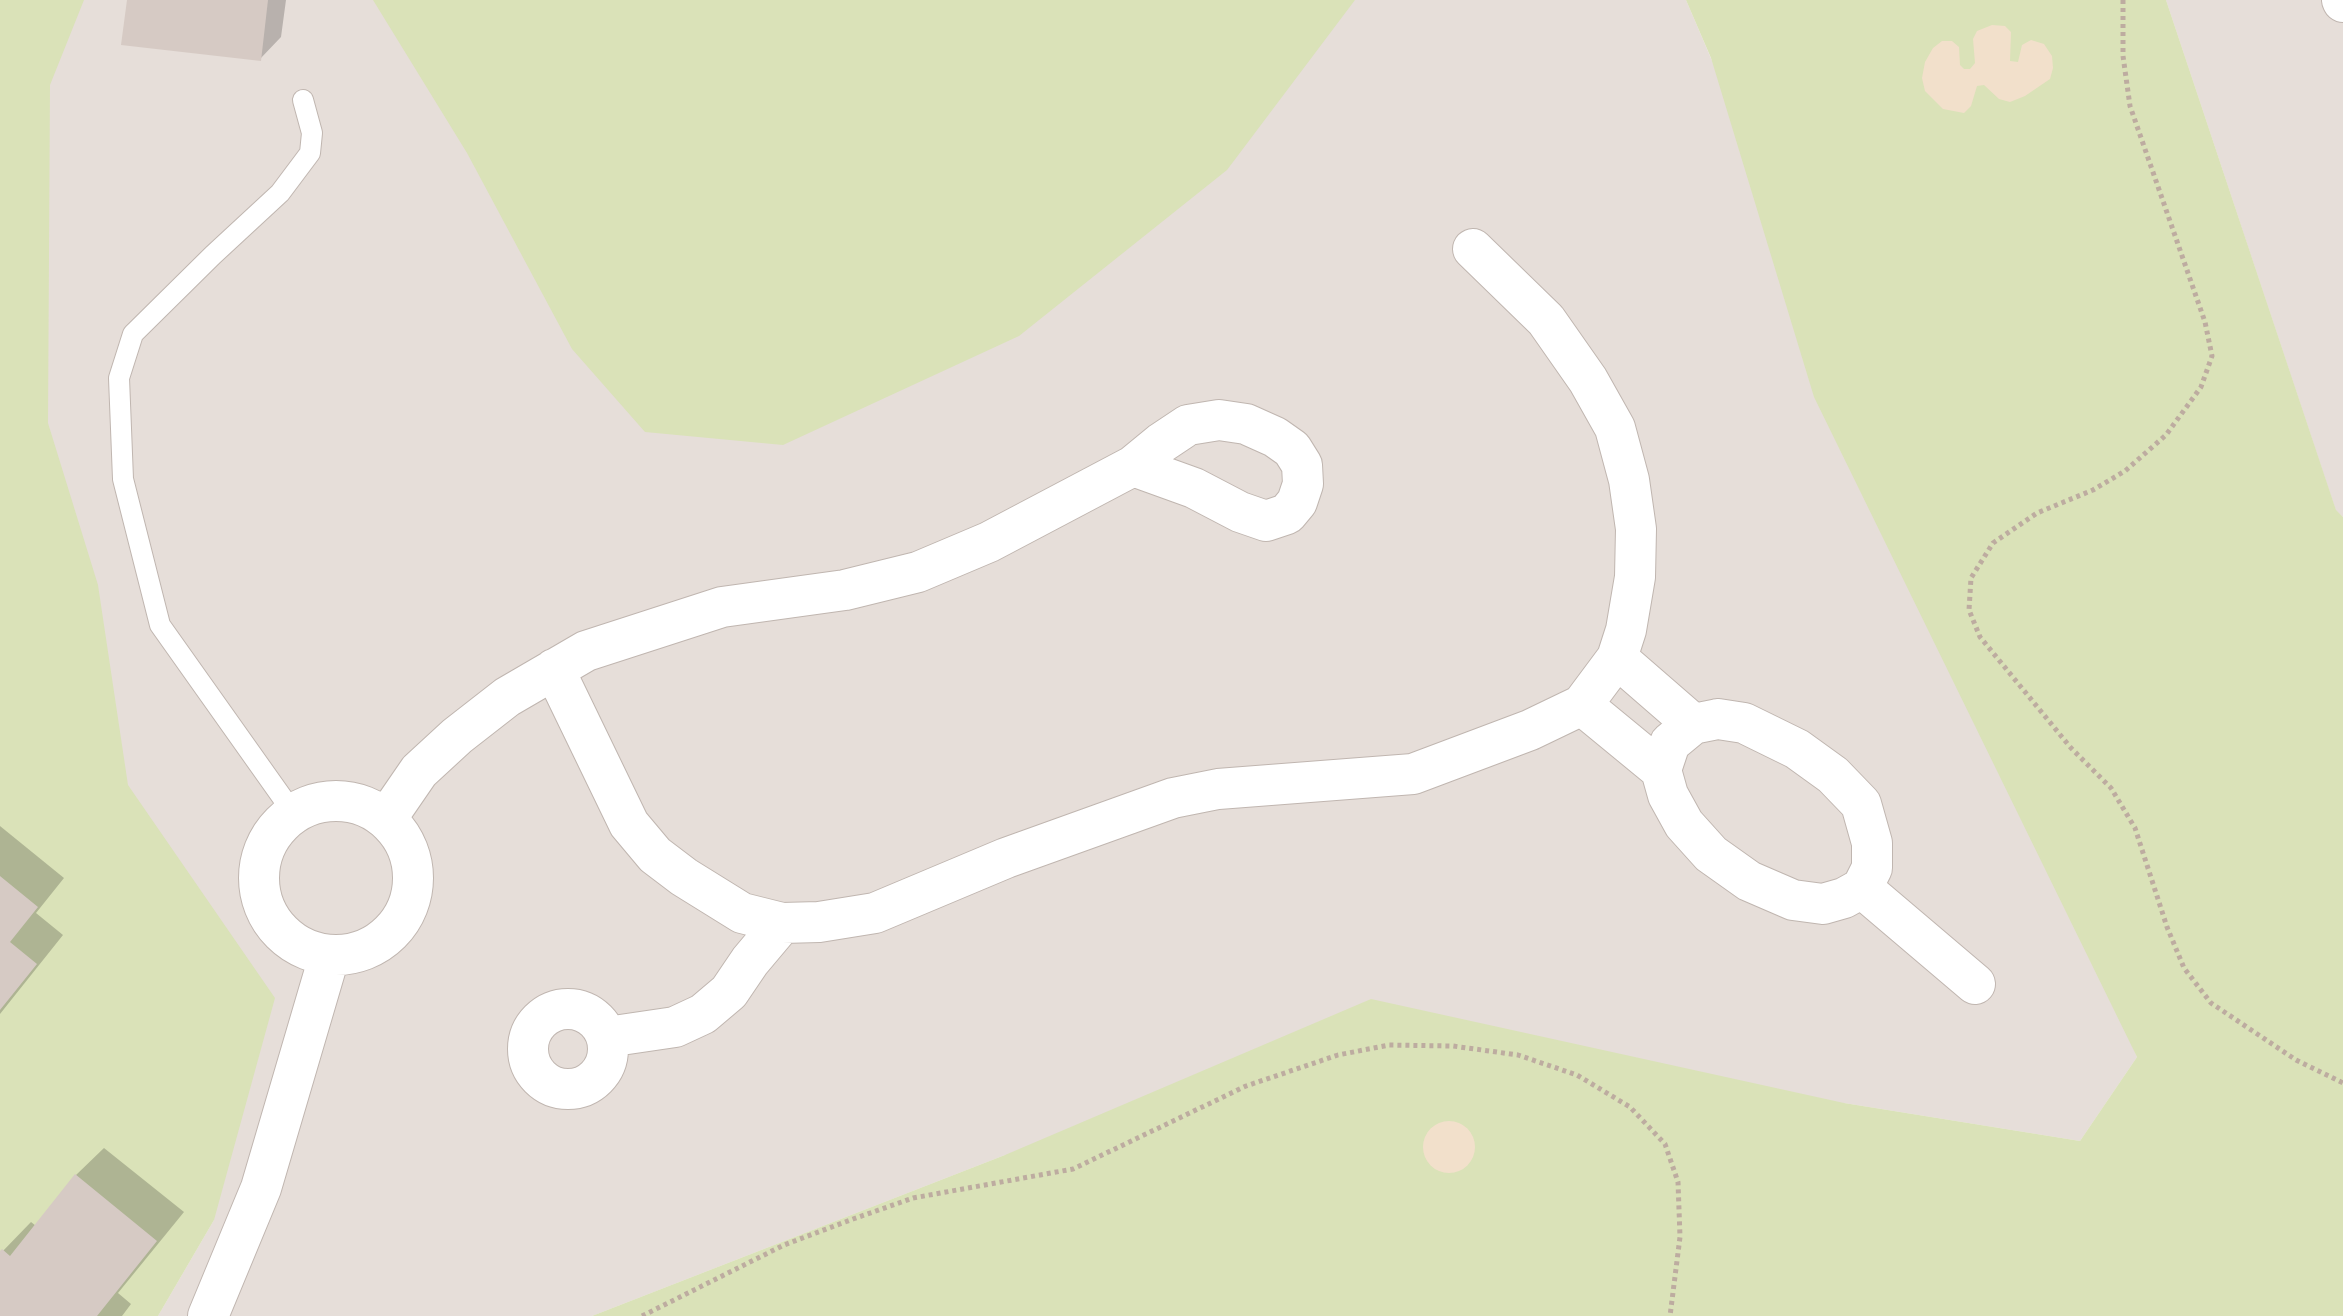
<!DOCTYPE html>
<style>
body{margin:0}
canvas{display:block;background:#f3eeea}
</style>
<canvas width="2343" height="1316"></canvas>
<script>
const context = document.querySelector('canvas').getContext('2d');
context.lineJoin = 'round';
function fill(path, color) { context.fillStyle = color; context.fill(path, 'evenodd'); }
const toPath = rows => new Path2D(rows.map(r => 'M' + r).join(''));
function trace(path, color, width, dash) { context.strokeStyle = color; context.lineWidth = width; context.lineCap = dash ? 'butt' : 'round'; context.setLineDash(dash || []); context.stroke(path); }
const residential = toPath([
 [0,0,1686,0,2137,1057,2080,1141,1844,1103,1005,1155,592,1316,158,1316,214,1220,0,620],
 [2166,0,2343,0,2343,517,2336,511]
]);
const green = toPath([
 [0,0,84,0,50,85,48,423,98,585,128,785,275,998,214,1220,158,1316,0,1316],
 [373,0,1355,0,1227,170,1019,336,783,445,645,432,572,349,467,153],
 [1686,0,2166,0,2336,510,2343,517,2343,1316,592,1316,1005,1155,1371,999,1844,1103,2080,1141,2137,1057,1814,397,1711,58]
]);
const sand = toPath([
 [1992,25,2005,26,2011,32,2010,61,2018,62,2022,45,2031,40,2044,44,2052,56,2053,68,2050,79,2025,96,2010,102,1999,99,1984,85,1977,86,1971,106,1964,113,1943,109,1925,91,1922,78,1925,62,1933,48,1942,41,1952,41,1959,47,1960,65,1964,69,1970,69,1975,63,1973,39,1977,31],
 '1423 1147a26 26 0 1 1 52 0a26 26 0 1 1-52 0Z'
]);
const shadow = toPath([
 [129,0,286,0,281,37,260,59],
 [0,826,64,878,36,913,63,935,0,1014],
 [104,1148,184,1212,118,1293,131,1304,122,1316,0,1316,0,1254,31,1222,36,1226,76,1175]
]);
const building = toPath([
 [127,0,268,0,261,61,121,45],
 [0,876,38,907,10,942,37,964,0,1010],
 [75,1174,157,1241,97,1316,0,1316,0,1251,2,1249,10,1256]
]);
const path = toPath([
 [2123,0,2123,56,2130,106,2205,322,2212,356,2201,387,2166,435,2125,471,2093,490,2037,513,1993,543,1971,578,1969,610,1980,637,2071,748,2111,788,2135,828,2167,927,2184,968,2211,1003,2296,1060,2343,1083],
 [642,1316,784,1245,853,1219,913,1198,1073,1169,1246,1086,1338,1055,1389,1045,1453,1046,1518,1055,1577,1075,1630,1107,1665,1144,1678,1182,1680,1237,1670,1316]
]);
const lane = toPath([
 [294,814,160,625,123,479,119,378,133,334,213,255,280,193,310,153,312,133,303,100]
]);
const street = toPath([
 [2342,0,2343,2],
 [1617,658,1693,724],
 [554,669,629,824,655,855,684,877,742,913,782,923,819,922,875,913,1006,858,1173,798,1218,789,1413,774,1530,730,1582,705,1617,658,1626,630,1635,577,1636,529,1629,480,1615,428,1588,380,1546,320,1473,249],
 [1582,705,1661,770],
 [1718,719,1744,723,1797,749,1833,775,1861,804,1872,843,1872,868,1862,888,1844,898,1823,904,1793,900,1749,881,1711,854,1684,824,1668,795,1661,770,1670,743,1693,724,1718,719],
 '259 878a77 77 0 1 1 154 0a77 77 0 1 1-154 0Z',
 [386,819,419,771,457,736,507,697,586,651,722,607,845,590,918,572,989,542,1133,466,1161,443,1188,425,1219,420,1246,424,1275,437,1292,449,1302,465,1303,484,1297,502,1287,514,1266,521,1240,512,1194,488,1133,466],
 [1862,888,1975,984],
 '528 1049a40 40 0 1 1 80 0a40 40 0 1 1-80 0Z',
 [607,1037,675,1027,703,1014,729,992,750,961,782,923],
 [208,1316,261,1188,329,957]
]);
fill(residential, '#e6ded9');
fill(green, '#dae2b8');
fill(sand, '#f2e0cb');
fill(shadow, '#0003');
fill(building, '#d6cac4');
trace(lane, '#c0b6b0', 22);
trace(street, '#c0b6b0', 42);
trace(path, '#bdaca0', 5, [4, 4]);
trace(lane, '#fff', 20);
trace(street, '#fff', 40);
</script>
